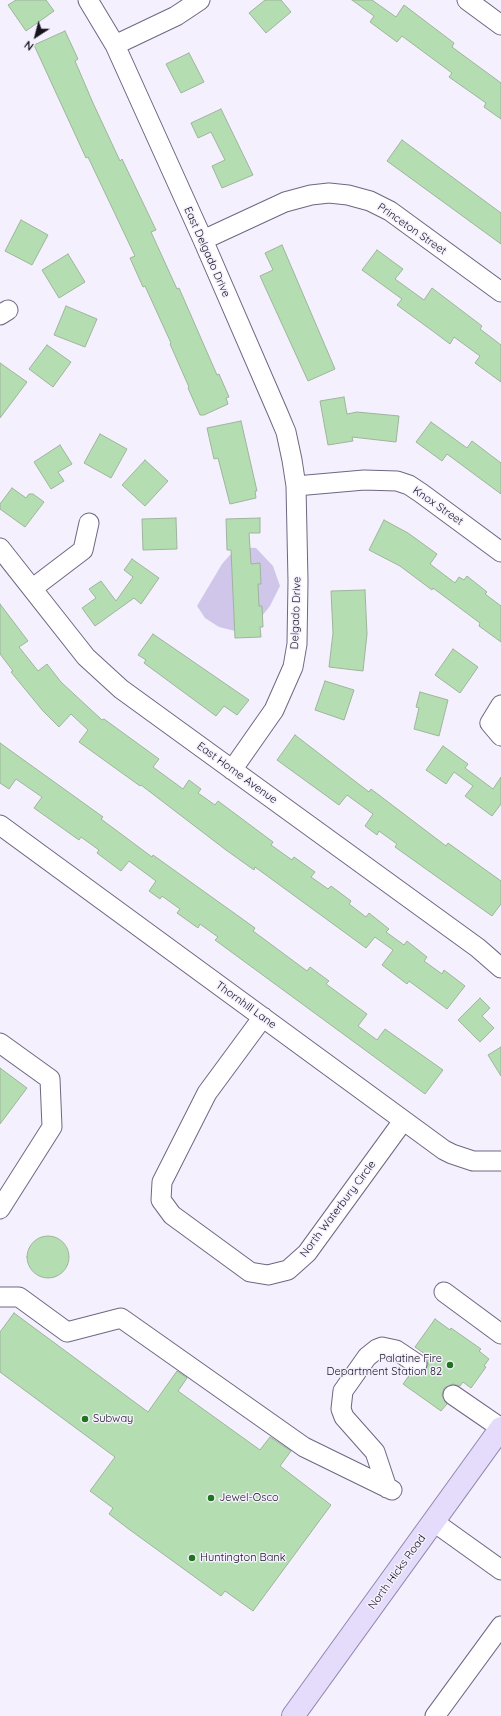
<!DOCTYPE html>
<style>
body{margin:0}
#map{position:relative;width:501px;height:1716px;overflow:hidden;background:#f4f0fd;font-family:Quicksand,sans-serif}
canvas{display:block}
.north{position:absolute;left:16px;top:16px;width:40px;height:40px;-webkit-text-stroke:3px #f4f0fd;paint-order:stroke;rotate:216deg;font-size:11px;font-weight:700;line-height:16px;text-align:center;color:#17131e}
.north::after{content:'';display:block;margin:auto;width:14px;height:18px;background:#17131e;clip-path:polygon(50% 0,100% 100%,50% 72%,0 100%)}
</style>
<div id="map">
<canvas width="501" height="1716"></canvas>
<div class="north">N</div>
</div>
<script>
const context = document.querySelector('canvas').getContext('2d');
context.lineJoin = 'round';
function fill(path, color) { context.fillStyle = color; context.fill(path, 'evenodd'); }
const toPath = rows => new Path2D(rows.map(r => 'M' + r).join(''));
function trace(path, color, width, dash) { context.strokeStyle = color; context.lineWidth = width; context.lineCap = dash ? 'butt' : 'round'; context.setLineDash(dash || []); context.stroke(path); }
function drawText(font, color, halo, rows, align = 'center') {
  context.font = font + ' Quicksand,sans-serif'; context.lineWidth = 3; context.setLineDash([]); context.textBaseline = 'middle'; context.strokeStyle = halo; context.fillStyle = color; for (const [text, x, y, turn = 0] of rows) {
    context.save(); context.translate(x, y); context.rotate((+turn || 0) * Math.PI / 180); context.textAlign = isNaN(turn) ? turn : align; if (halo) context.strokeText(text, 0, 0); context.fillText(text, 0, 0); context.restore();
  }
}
const green = toPath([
 [237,547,256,548,273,566,280,586,270,606,254,626,235,631,219,627,205,618,197,606,222,564]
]);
const building = toPath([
 [16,0,46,0,54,11,26,31,8,5,16,0],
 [265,0,281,0,291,12,266,33,249,13,265,0],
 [352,0,372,0,396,17,404,5,454,43,452,47,501,83,501,119,484,107,486,103,449,77,452,73,402,36,397,42,370,22,374,16,352,0],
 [65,31,78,59,75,61,93,103,120,161,122,159,156,230,151,232,177,289,179,288,217,375,219,374,229,397,226,398,228,404,204,415,200,415,188,388,189,387,170,344,171,343,145,286,143,287,130,258,135,256,88,157,86,158,34,45,65,31],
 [189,53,204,82,181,93,166,64,189,53],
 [221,109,253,175,222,188,212,166,225,160,211,132,198,138,191,123,221,109],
 [402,140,501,213,501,244,387,161,402,140],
 [21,220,48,235,32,265,5,251,21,220],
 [282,245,335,369,308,381,260,276,273,270,265,253,282,245],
 [377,250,403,269,395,279,424,300,432,288,482,326,480,329,501,345,501,382,475,363,480,356,454,337,450,344,434,332,397,305,402,299,362,270,377,250],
 [68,254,85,282,59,298,42,270,68,254],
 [66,306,97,319,85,347,54,335,66,306],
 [47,345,71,362,53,387,29,369,47,345],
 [0,363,27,382,0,418,0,363],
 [344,397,347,414,357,412,399,416,396,442,352,437,353,441,328,445,320,401,344,397],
 [241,421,257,491,255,491,256,498,230,504,218,458,214,459,207,428,241,421],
 [431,422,467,448,472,441,501,463,501,494,447,454,442,461,416,442,431,422],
 [100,434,127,449,111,478,84,463,100,434],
 [60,445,72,464,58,472,64,481,51,489,34,462,60,445],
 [145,460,168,481,145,506,122,485,145,460],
 [12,488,26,498,29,494,33,494,44,502,25,527,0,509,0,504,12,488],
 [176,518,177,549,143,550,142,519,176,518],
 [260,518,260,533,249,533,251,564,260,563,261,584,258,584,259,606,262,606,263,627,260,627,261,637,235,638,231,550,227,550,226,519,260,518],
 [384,520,408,533,437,554,430,564,455,583,459,577,464,580,467,576,487,592,485,594,501,606,501,642,479,626,480,623,433,588,432,590,400,566,369,550,384,520],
 [132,559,159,578,141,604,134,598,95,626,82,608,96,598,89,589,101,581,116,601,133,577,124,570,132,559],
 [365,590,367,634,363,671,329,667,333,633,331,591,365,590],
 [0,604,28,641,19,647,38,671,47,664,61,682,102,720,104,719,159,759,153,767,183,789,189,780,201,789,198,793,215,805,218,801,273,842,271,845,292,860,294,857,315,872,311,877,328,889,331,886,351,901,349,904,366,917,369,913,389,929,386,932,404,945,407,941,427,957,424,961,442,974,444,970,465,986,447,1009,409,981,407,984,382,965,393,950,375,937,366,948,255,867,254,870,226,850,141,785,140,786,79,742,88,730,71,714,59,727,43,711,11,672,13,671,0,654,0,604],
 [153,634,249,700,237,715,224,706,216,716,144,663,146,660,138,655,153,634],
 [453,649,478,667,460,693,435,675,453,649],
 [325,681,354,690,344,720,315,710,325,681],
 [420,692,448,700,439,736,414,729,419,708,416,707,420,692],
 [295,735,369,792,371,789,446,846,448,843,501,881,501,904,492,916,395,847,397,844,379,831,377,835,365,826,373,814,347,795,339,805,277,760,295,735],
 [0,743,103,817,101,819,152,857,153,855,255,928,253,931,307,971,310,967,329,981,326,984,367,1014,358,1026,377,1040,385,1029,443,1070,425,1094,215,940,218,937,200,924,198,928,177,913,180,909,162,896,160,899,149,891,156,881,129,861,121,871,97,853,99,850,81,837,79,840,34,808,42,797,16,779,9,789,0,783,0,743],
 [443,746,468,764,465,768,493,789,501,777,501,804,492,816,465,796,473,786,454,772,446,784,426,770,443,746],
 [480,998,490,1008,482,1016,494,1028,480,1042,458,1020,480,998],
 [501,1047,501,1076,488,1055,501,1047],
 [0,1068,27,1088,0,1124,0,1068],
 '27 1257a21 21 0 1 1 42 0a21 21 0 1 1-42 0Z',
 [14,1313,148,1412,177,1371,187,1378,178,1391,260,1450,270,1437,291,1451,280,1466,331,1505,253,1611,225,1591,221,1596,130,1530,109,1514,113,1508,90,1491,115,1457,0,1372,0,1332,14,1313],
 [435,1319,450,1330,451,1328,481,1349,479,1351,489,1359,484,1366,486,1367,471,1388,463,1382,460,1386,453,1384,444,1388,442,1395,447,1404,441,1411,403,1384,411,1373,422,1374,426,1370,428,1364,425,1354,415,1347,435,1319]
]);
const minor = toPath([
 [88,0,115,45,203,240,278,413,286,432,292,460,296,486,298,581,297,644,293,667,274,710,232,770],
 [467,0,501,25],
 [115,45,176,16,200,0],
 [203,240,285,202,311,195,329,193,348,195,370,201,390,211,501,292],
 [0,315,8,310],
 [296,486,364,480,397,481,409,485,421,493,501,552],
 [0,548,86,657,121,689,478,948,501,968],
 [33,588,83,550,89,523],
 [501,705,490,723,501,736],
 [0,825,444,1150,452,1154,473,1161,501,1161],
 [263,1017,207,1093,162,1182,161,1200,172,1215,250,1272,268,1275,288,1270,307,1253,403,1121],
 [0,1043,50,1079,52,1127,0,1209],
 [444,1292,501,1334],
 [0,1297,19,1297,67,1332,121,1318,304,1447,392,1490],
 [453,1395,501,1428],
 [387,1488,375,1452,344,1417,341,1409,343,1391,367,1357,377,1349,382,1347,396,1350,417,1364],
 [434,1522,501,1570],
 [435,1716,501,1626]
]);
const major = toPath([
 [293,1716,501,1428]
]);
const markers = [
 [450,1365,4,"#20741f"],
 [85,1419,4,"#20741f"],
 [211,1498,4,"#20741f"],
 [192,1558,4,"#20741f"]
];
const streetNames = [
 ["Princeton Street",412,229,35],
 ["East Delgado Drive",207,252,66],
 ["Knox Street",438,506,35],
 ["Delgado Drive",296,613,-88],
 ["East Home Avenue",237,773,36],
 ["Thornhill Lane",246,1005,36],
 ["North Waterbury Circle",338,1209,-53],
 ["North Hicks Road",397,1572,-54]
];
const poiNames = [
 ["Palatine Fire",442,1359,"right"],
 ["Department Station 82",442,1372,"right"],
 ["Subway",93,1419],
 ["Jewel-Osco",219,1498],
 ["Huntington Bank",200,1558]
];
fill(green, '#d0c6ea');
fill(building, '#b4deb1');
trace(building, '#9eb49c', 1);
trace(minor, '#6f6782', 21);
trace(major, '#9186ac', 24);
trace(minor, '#fff', 19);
trace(major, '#e5dcfb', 22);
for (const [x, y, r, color] of markers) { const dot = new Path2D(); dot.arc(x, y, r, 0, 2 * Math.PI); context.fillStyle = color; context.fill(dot); trace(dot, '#f4f0fd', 1.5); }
drawText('11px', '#17131e', '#f4f0fd', streetNames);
drawText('11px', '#17131e', '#f4f0fd', poiNames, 'left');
</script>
